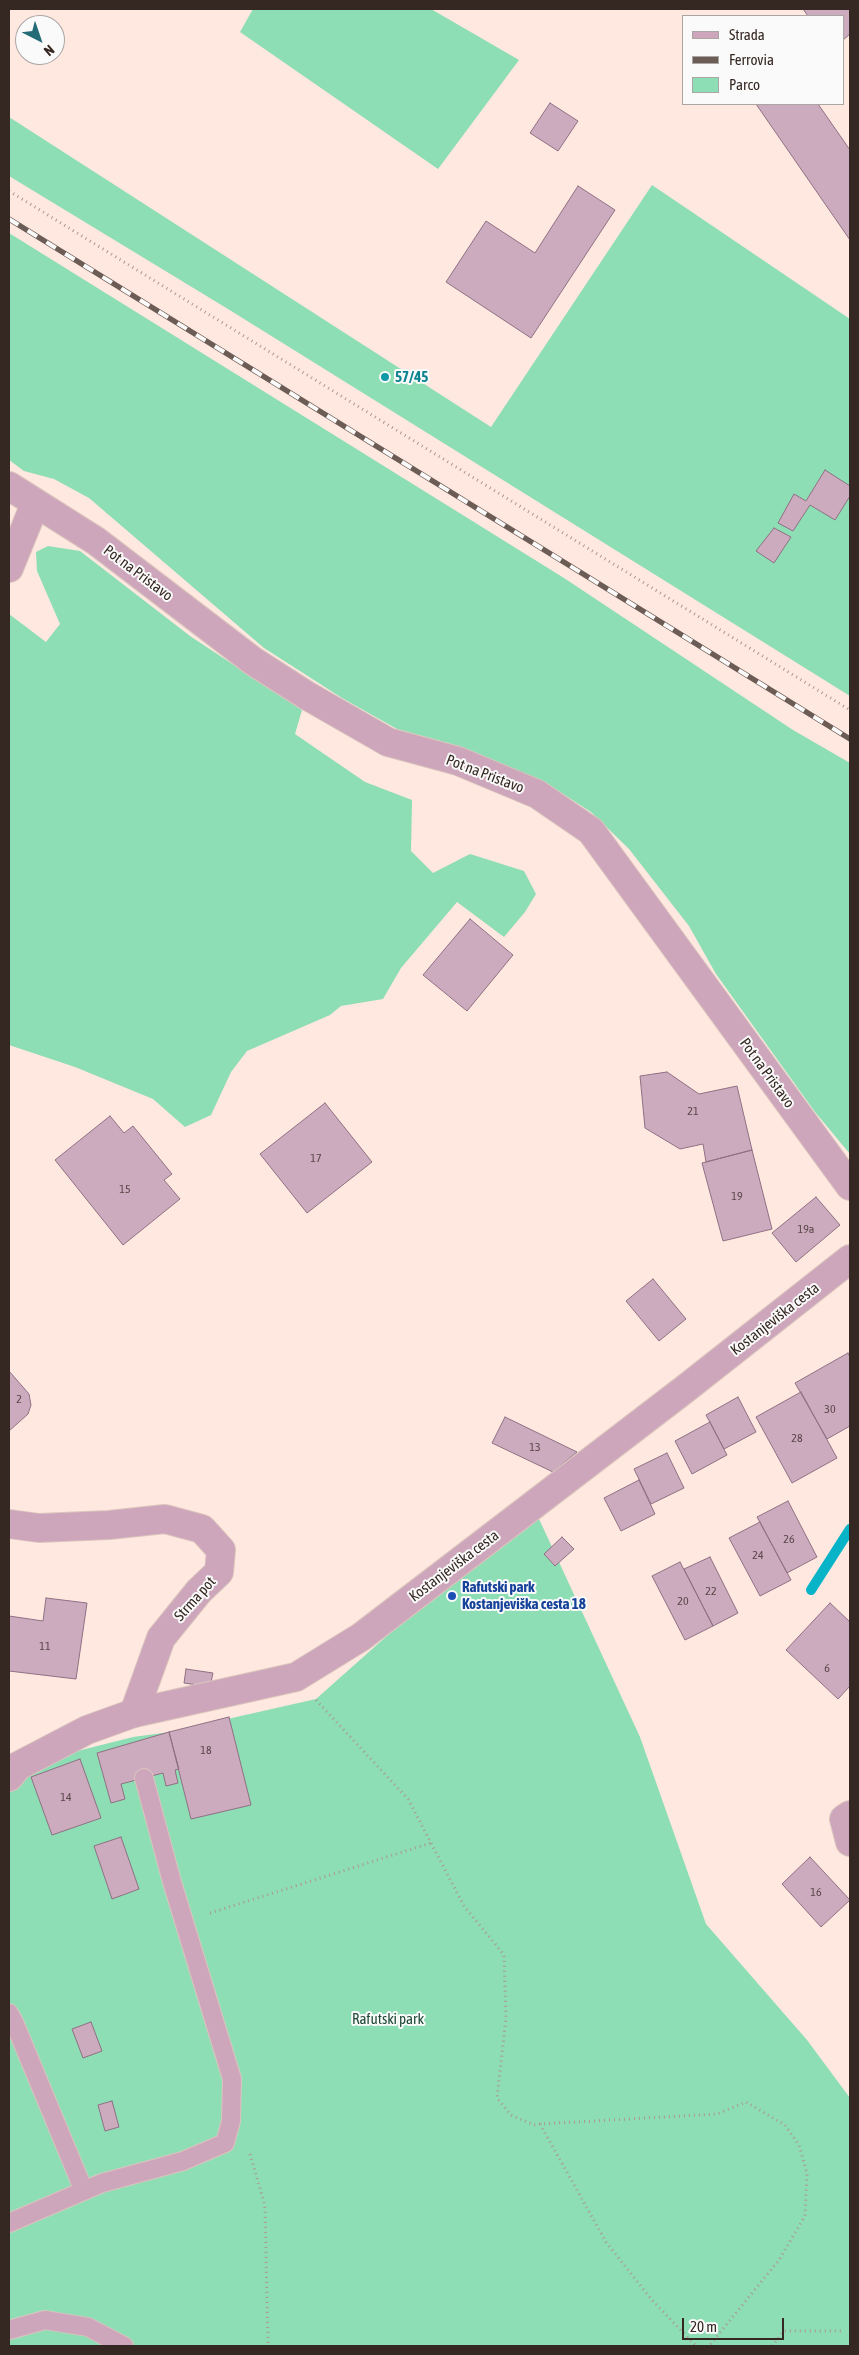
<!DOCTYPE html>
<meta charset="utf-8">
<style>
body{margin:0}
#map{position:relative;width:859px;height:2355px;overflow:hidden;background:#ffe8df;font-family:"Asap Condensed",sans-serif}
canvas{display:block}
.frame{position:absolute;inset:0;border:10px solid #352722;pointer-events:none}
.legend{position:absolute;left:682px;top:15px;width:162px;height:90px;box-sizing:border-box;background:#fafafa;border:1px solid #aba6a4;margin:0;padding:6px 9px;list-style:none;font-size:15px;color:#352722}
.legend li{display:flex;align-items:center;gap:10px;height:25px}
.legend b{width:25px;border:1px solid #aba6a4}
.north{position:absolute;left:15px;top:15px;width:50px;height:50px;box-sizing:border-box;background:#fafafa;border:1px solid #aba6a4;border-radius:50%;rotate:139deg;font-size:14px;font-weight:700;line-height:20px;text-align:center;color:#352722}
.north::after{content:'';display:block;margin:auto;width:18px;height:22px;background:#226b77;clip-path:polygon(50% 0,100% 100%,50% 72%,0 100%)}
.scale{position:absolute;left:682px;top:2318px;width:102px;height:22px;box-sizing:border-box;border:2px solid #352722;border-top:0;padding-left:6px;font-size:15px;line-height:18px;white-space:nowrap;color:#352722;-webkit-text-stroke:4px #fafafa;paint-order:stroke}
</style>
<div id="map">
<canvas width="859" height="2355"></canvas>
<div class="frame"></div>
<ul class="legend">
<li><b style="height:6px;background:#cda6bb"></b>Strada</li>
<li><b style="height:6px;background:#6c5c56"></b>Ferrovia</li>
<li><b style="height:14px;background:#8dddb5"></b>Parco</li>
</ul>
<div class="north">N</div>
<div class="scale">20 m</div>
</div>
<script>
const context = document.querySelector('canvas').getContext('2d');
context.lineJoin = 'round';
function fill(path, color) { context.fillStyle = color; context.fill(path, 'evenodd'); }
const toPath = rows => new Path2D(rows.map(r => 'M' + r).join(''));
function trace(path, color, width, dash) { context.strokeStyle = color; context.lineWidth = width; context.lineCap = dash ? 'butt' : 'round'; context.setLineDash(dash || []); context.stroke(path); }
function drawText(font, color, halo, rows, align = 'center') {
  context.font = font + ' "Asap Condensed",sans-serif'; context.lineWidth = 4; context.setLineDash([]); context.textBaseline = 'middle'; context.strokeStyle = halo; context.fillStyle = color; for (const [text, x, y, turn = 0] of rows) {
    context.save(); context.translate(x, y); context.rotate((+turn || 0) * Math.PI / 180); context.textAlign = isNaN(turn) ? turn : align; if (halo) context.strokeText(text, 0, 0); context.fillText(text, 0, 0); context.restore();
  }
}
const green = toPath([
 [253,9,431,9,519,60,438,169,240,32],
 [9,117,491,427,652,185,850,319,850,696,228,309,9,176],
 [9,233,564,578,793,730,850,763,850,1154,815,1112,716,974,689,926,629,849,591,812,546,783,458,746,397,729,342,698,264,648,89,498,54,479,24,471,9,460],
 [48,546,80,551,190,636,302,710,295,734,365,782,412,800,411,851,433,873,470,854,524,871,536,894,525,912,504,937,457,902,401,968,383,999,341,1006,330,1015,247,1051,231,1072,211,1115,185,1127,153,1099,75,1067,9,1045,9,614,46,642,60,624,37,571,36,552],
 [533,1506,640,1737,706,1924,807,2040,850,2098,850,2346,9,2346,9,1778,18,1766,133,1737,170,1732,316,1699]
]);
const stream = toPath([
 [811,1590,850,1529]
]);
const building = toPath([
 [803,9,850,9,850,34,843,40,843,16,808,16,803,9],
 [550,103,578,121,558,151,530,133,550,103],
 [756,104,818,104,850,150,850,240,756,104],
 [578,186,615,210,531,338,446,282,486,221,535,253,578,186],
 [825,470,850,486,850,496,835,520,810,505,793,531,778,523,794,494,806,501,825,470],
 [774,528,791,537,774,563,756,551,774,528],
 [470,919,513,955,467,1011,423,975,470,919],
 [667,1072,699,1094,737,1086,752,1150,706,1162,703,1144,680,1149,645,1128,640,1076,667,1072],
 [325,1103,372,1162,307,1213,260,1154,325,1103],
 [110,1116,124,1133,133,1126,172,1174,164,1180,180,1199,123,1245,55,1160,110,1116],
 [752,1150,772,1229,723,1241,702,1163,752,1150],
 [816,1197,840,1225,796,1262,772,1233,816,1197],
 [653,1279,686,1319,659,1341,626,1301,653,1279],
 [848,1353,850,1357,850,1426,827,1439,795,1383,848,1353],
 [9,1371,29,1394,31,1405,28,1414,9,1431,9,1371],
 [801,1392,837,1458,792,1483,756,1417,801,1392],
 [738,1397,756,1432,724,1449,706,1415,738,1397],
 [505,1417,577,1452,553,1472,492,1443,505,1417],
 [710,1422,727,1455,692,1474,675,1441,710,1422],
 [667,1453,684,1488,651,1504,634,1469,667,1453],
 [639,1480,655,1514,621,1531,604,1498,639,1480],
 [788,1501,817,1557,787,1573,757,1517,788,1501],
 [760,1522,791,1580,760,1596,729,1538,760,1522],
 [562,1537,574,1549,555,1566,544,1554,562,1537],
 [710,1557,738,1613,713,1626,684,1569,710,1557],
 [680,1562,713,1626,685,1640,652,1576,680,1562],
 [46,1598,87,1603,76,1679,9,1671,9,1616,43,1621,46,1598],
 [830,1603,850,1622,850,1686,838,1699,786,1650,830,1603],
 [186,1669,213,1673,210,1687,184,1683,186,1669],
 [229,1717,251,1805,191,1819,169,1732,229,1717],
 [169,1732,179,1769,175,1770,178,1783,166,1786,163,1773,121,1784,125,1799,111,1803,97,1753,169,1732],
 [80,1759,101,1818,52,1835,31,1777,80,1759],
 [121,1837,139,1889,112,1899,94,1846,121,1837],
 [810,1857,850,1900,821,1927,782,1884,810,1857],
 [91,2022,102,2051,83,2058,72,2029,91,2022],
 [112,2101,119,2127,105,2131,98,2105,112,2101]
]);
const path = toPath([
 [9,191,850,710],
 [316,1700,408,1799,464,1906,504,1955,506,2018,497,2098,511,2115,534,2125,540,2124,717,2114,746,2102,785,2125,799,2145,807,2173,805,2216,779,2260,709,2346],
 [210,1913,431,1843],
 [540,2124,606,2242,651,2299,696,2346],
 [250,2154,265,2206,268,2346],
 [772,2346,784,2331,841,2331]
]);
const service = toPath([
 [9,2013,14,2022,84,2191],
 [9,2223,102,2183,183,2161,225,2143,231,2121,232,2079,172,1882,144,1778],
 [9,2330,45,2320,88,2327,124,2346]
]);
const minor = toPath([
 [9,568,35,504],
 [9,1524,39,1528,109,1525,165,1519,202,1529,221,1550,219,1572,199,1591,161,1638,134,1713],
 [850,1815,844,1819,850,1842]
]);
const tertiary = toPath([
 [9,486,96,541,253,661,306,695,388,742,458,761,537,794,591,831,850,1186],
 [9,1777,18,1766,87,1730,134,1713,296,1677,361,1637,685,1389,850,1259]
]);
const rail = toPath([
 [9,219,850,739]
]);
const markers = [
 [385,377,5,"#0f9aa8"],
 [452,1596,5,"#1a4fb4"]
];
const numberNames = [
 ["21",693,1111],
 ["17",316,1158],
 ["15",125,1189],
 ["19",737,1196],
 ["19a",806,1229],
 ["2",19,1399],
 ["30",830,1409],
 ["28",797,1438],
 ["13",535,1447],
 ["26",789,1539],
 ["24",758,1555],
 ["22",711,1591],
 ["20",683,1601],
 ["11",45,1646],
 ["6",827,1668],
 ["18",206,1750],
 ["14",66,1797],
 ["16",816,1892]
];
const cultureNames = [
 ["57/45",395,377]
];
const streetNames = [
 ["Pot na Pristavo",138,573,37],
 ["Pot na Pristavo",485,774,21],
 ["Pot na Pristavo",767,1073,54],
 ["Kostanjeviška cesta",775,1319,-38],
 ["Kostanjeviška cesta",454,1566,-37],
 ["Strma pot",195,1599,-48]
];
const transitNames = [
 ["Rafutski park",462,1587],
 ["Kostanjeviška cesta 18",462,1604]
];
const parkNames = [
 ["Rafutski park",388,2019]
];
fill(green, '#8dddb5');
trace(stream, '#07b4c7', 10);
fill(building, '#ccabbf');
trace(building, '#8f7083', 1);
trace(service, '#dbc5bd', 20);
trace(minor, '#dbc5bd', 30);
trace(tertiary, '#dbc5bd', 30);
trace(path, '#ac9891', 3, [1, 4]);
trace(service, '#cda6bb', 18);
trace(minor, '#cda6bb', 28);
trace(tertiary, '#cda6bb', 28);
trace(rail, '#6c5c56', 5.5);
trace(rail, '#fafafa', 4, [11]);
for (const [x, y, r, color] of markers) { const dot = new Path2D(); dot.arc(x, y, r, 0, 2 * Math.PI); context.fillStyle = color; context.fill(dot); trace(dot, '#fafafa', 2); }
drawText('12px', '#5b4849', null, numberNames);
drawText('bold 15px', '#0d838f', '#fafafa', cultureNames, 'left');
drawText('15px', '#352722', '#fafafa', streetNames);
drawText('bold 15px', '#164399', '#fafafa', transitNames, 'left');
drawText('15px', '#1e4a36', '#fafafa', parkNames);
</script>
